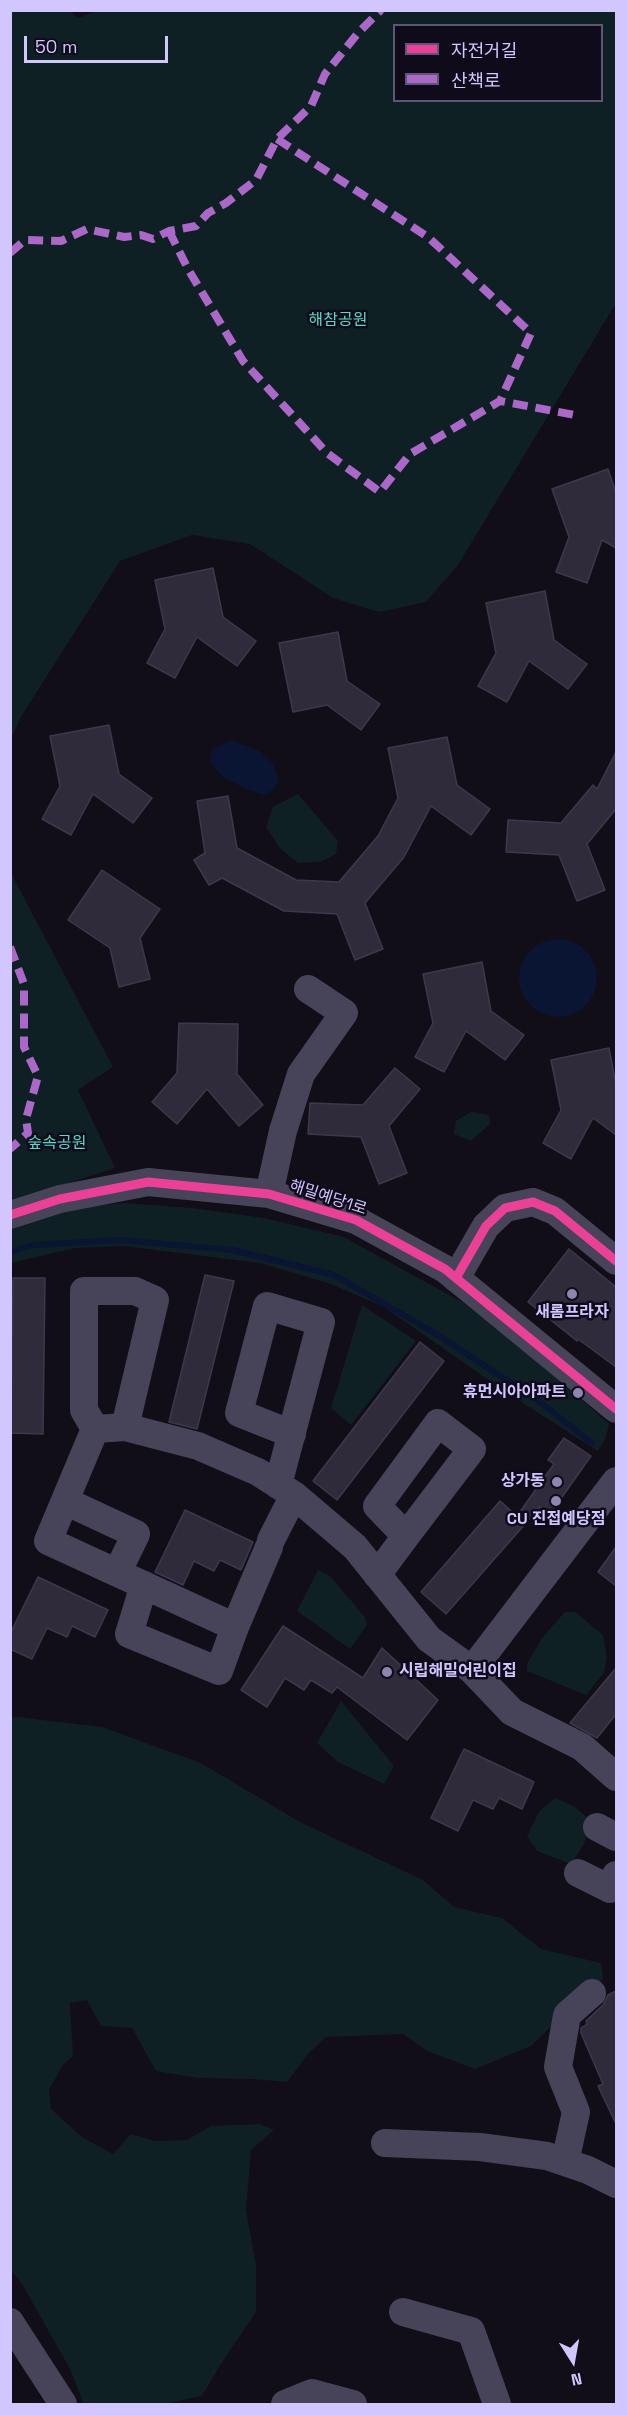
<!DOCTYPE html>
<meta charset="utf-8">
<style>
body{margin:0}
#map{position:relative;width:627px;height:2415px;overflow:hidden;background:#110e18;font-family:"Space Grotesk","Noto Sans KR",sans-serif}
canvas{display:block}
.frame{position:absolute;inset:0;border:12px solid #d2c6fe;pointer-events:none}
.legend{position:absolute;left:393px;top:24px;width:210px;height:78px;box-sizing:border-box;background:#0f0b1b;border:2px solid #5d5676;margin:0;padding:8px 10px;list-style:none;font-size:18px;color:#d2c6fe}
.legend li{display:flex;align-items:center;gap:12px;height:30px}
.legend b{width:30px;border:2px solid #5d5676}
.north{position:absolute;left:543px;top:2331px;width:60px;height:60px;-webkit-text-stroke:4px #0f0b1b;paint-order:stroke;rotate:169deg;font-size:16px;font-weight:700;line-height:24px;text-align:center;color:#d2c6fe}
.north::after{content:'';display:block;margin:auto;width:21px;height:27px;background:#d2c6fe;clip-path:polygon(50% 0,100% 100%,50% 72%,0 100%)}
.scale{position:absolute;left:24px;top:36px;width:144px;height:27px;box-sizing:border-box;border:3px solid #d2c6fe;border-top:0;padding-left:8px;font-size:18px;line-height:21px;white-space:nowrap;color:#d2c6fe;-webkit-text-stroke:4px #0f0b1b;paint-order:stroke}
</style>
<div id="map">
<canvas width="627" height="2415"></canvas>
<div class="frame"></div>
<ul class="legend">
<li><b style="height:8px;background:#ea4096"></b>자전거길</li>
<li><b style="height:8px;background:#ac68c9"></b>산책로</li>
</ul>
<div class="north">N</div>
<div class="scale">50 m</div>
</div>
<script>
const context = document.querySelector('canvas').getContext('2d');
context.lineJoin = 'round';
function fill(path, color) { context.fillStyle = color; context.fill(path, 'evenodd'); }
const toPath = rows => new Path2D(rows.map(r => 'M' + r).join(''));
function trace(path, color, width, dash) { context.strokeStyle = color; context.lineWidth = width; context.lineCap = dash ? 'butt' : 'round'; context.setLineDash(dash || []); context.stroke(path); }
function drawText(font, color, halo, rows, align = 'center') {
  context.font = font + ' "Space Grotesk","Noto Sans KR",sans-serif'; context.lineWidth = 5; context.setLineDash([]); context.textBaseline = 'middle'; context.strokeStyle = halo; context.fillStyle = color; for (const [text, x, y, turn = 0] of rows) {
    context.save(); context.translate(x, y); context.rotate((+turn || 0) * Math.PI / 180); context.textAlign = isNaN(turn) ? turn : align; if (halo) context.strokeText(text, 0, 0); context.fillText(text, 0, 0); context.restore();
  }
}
const green = toPath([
 [97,11,616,11,616,303,458,565,426,602,379,612,333,598,250,544,192,535,120,561,22,715,11,739,11,11,69,11,78,18],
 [394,26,602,26,602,100,394,100],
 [298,794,338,841,336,854,320,862,298,863,280,848,266,827,273,807],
 [10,871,113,1067,78,1090,115,1168,11,1202],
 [471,1112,489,1115,490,1124,471,1141,454,1134,456,1121],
 [124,1203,193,1208,264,1218,344,1237,462,1302,541,1364,609,1424,606,1437,598,1451,507,1393,384,1307,331,1284,260,1263,124,1246,75,1248,11,1263,11,1226,65,1208],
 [362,1305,416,1341,351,1425,331,1408],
 [318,1570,330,1576,365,1617,367,1625,350,1649,297,1611],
 [565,1612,575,1612,603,1635,607,1657,604,1673,586,1695,527,1671,527,1664,542,1638],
 [341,1701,394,1766,384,1784,338,1762,317,1743],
 [17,1717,102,1727,201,1763,300,1822,423,1880,454,1907,502,1918,541,1949,601,1963,603,1979,592,1986,531,2046,475,2069,427,2051,403,2034,326,2037,308,2054,287,2082,254,2079,198,2078,156,2071,132,2028,101,2026,87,2000,70,2003,73,2056,62,2066,49,2090,51,2109,82,2137,113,2154,131,2134,155,2141,187,2140,211,2126,260,2124,274,2130,251,2150,246,2210,256,2265,256,2312,222,2362,202,2396,163,2404,84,2404,70,2369,22,2284,11,2271,11,1718],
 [556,1798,575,1807,590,1820,584,1844,571,1864,537,1851,527,1836,540,1810]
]);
const water = toPath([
 [231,740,258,750,273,763,279,780,274,789,264,795,245,789,222,776,210,762,212,749],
 '519 978a39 39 0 1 1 78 0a39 39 0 1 1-78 0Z'
]);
const stream = toPath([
 [10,1252,33,1245,119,1240,233,1250,334,1275,433,1332,536,1399,592,1443]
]);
const building = toPath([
 [608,469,616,493,616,548,602,540,587,583,556,572,569,537,552,489,608,469],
 [213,568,223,617,256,641,237,666,197,637,175,678,147,663,165,629,155,580,213,568],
 [545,591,554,640,587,664,568,689,529,661,507,702,478,686,496,653,486,603,545,591],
 [338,632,347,681,380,704,361,730,327,705,293,712,279,643,338,632],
 [109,725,119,774,152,798,133,823,93,794,71,835,42,819,60,786,50,736,109,725],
 [447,737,457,785,490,809,471,835,431,806,404,857,365,903,383,949,355,960,337,914,284,911,222,878,209,885,194,860,205,853,197,801,228,796,237,848,296,880,339,882,378,836,398,798,388,748,447,737],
 [616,752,616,809,587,844,605,890,577,901,559,855,506,852,508,820,561,823,593,785,597,789,616,752],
 [102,870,160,909,140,938,150,979,119,987,110,948,68,920,102,870],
 [482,962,491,1011,524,1035,505,1060,466,1031,444,1072,415,1057,433,1023,423,974,482,962],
 [179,1023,238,1024,237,1074,263,1105,239,1126,207,1089,177,1124,152,1102,177,1073,179,1023],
 [609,1048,616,1085,616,1135,593,1118,571,1159,543,1143,561,1110,551,1060,609,1048],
 [395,1068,420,1089,389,1126,407,1173,379,1184,361,1137,308,1134,310,1103,363,1105,395,1068],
 [569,1249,616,1287,616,1367,578,1339,577,1341,528,1302,569,1249],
 [205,1275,234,1281,197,1429,169,1422,205,1275],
 [13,1278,45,1278,43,1434,11,1433,13,1278],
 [420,1342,444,1361,337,1500,313,1481,420,1342],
 [564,1438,591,1456,550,1514,540,1507,446,1614,421,1592,500,1501,517,1516,554,1464,548,1460,564,1438],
 [185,1510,253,1542,241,1570,220,1560,214,1571,194,1561,183,1585,155,1572,185,1510],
 [616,1547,616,1586,598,1572,616,1547],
 [38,1577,108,1610,95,1637,72,1626,67,1637,47,1628,32,1659,10,1649,10,1634,38,1577],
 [283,1626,363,1678,382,1648,438,1700,407,1740,337,1687,332,1693,311,1680,304,1690,285,1678,267,1707,241,1690,283,1626],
 [616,1668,616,1714,597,1738,570,1723,616,1668],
 [464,1749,534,1782,522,1809,499,1798,493,1809,473,1800,458,1831,431,1818,464,1749],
 [616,1991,616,2124,598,2086,603,2084,581,2033,581,2028,587,2024,586,2021,603,2005,608,1995,616,1991]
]);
const minor = toPath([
 [269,1194,283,1131,301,1074,344,1013,308,989],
 [10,1215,60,1199,148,1182,269,1194,356,1220,445,1269,616,1409],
 [456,1278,486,1226,505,1208,533,1202,555,1211,616,1261],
 [95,1429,84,1410,84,1291,135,1291,155,1300,125,1427],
 [278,1485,321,1322,267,1306,239,1413,292,1434],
 [65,1501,136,1534,117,1573],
 [271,1540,294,1495],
 [269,1547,235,1627,48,1541,95,1429,125,1427,198,1446,258,1472,294,1495,355,1547,429,1639,472,1670,512,1712,582,1747,616,1777],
 [377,1575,406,1536,472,1449,438,1423,377,1506,406,1536],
 [144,1585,129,1634,219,1671,235,1627],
 [472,1670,616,1481],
 [597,1827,616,1837],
 [578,1873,610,1889,616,1875],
 [385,2143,480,2147,547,2156,588,2170,616,2184],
 [565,2162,576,2112,558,2067,567,2015,592,1993],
 [403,2312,471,2331,497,2404],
 [10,2322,63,2404],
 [285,2404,312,2393,353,2404]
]);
const quiet = toPath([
 [277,139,428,237,531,333,500,401],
 [169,231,188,269,243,361,327,453,380,492,410,454,500,401,580,416],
 [10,253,25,240,61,241,87,229,124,237,141,235,153,239,169,231,196,226,208,213,226,203,256,180,277,139,311,106,325,74,358,33,381,10],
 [10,947,24,984,24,1047,38,1076,26,1119,28,1133,10,1149]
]);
const cycleway = toPath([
 [10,1215,60,1199,148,1182,269,1194,356,1220,445,1269,616,1409],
 [456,1278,486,1226,505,1208,533,1202,555,1211,616,1261]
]);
const markers = [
 [572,1294,6,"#8e86ae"],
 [578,1393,6,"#8e86ae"],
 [557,1482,6,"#8e86ae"],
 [556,1501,6,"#8e86ae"],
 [387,1672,6,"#8e86ae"]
];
const parkNames = [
 ["해참공원",338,321],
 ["숲속공원",57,1144]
];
const streetNames = [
 ["해밀예당1로",328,1198,18]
];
const poiNames = [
 ["새롬프라자",572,1313],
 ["휴먼시아아파트",566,1393,"right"],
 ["상가동",545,1482,"right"],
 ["CU 진접예당점",556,1520],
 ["시립해밀어린이집",399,1672,"left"]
];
fill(green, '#0e2023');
fill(water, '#0a1433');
trace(stream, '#0a1433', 6);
fill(building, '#2f2b3b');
trace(building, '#3e384c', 1.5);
trace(minor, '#474359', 28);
trace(quiet, '#ac68c9', 8, [15, 8]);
trace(cycleway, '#ea4096', 9);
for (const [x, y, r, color] of markers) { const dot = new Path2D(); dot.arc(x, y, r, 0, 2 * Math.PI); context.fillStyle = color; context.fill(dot); trace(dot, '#0f0b1b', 2); }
drawText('16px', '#55dbc7', '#0f0b1b', parkNames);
drawText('16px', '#d2c6fe', '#0f0b1b', streetNames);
drawText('bold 16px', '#d2c6fe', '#0f0b1b', poiNames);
</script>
